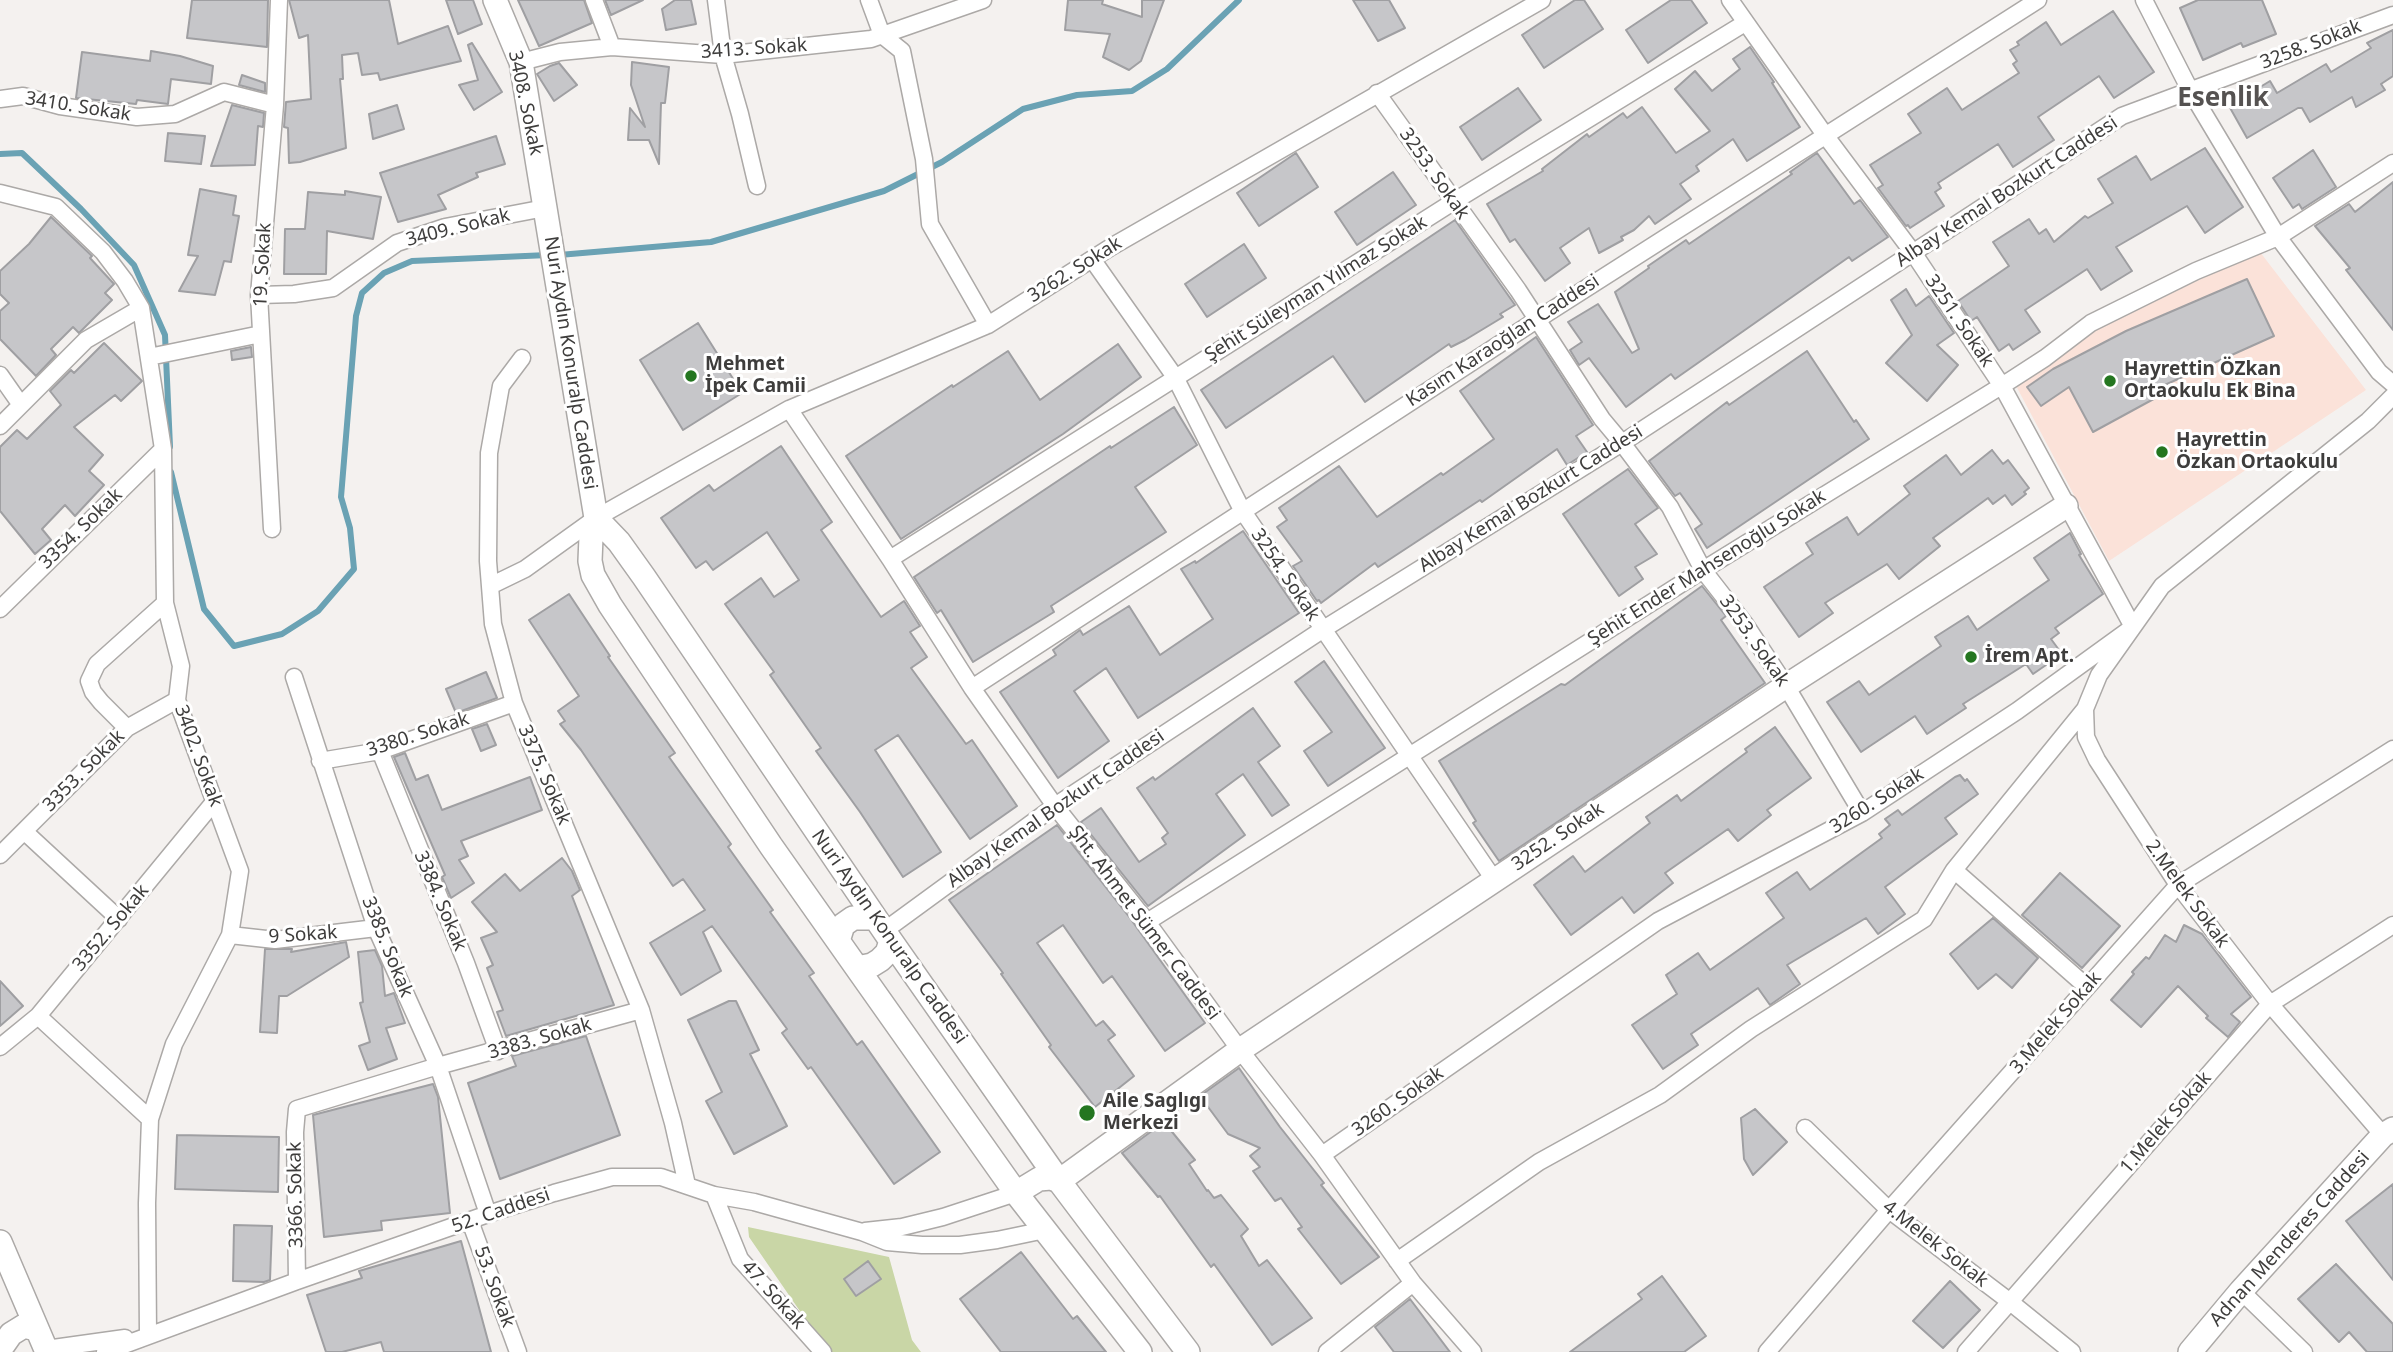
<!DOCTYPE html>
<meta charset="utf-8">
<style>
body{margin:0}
canvas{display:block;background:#f4f1ef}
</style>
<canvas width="2393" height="1352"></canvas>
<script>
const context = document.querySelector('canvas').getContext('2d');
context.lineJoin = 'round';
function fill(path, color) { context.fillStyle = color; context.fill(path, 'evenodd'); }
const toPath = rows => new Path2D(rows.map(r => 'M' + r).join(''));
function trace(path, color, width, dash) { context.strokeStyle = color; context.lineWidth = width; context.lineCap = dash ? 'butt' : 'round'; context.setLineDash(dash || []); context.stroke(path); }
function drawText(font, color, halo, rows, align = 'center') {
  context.font = font + ' "Noto Sans",sans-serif'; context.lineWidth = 6; context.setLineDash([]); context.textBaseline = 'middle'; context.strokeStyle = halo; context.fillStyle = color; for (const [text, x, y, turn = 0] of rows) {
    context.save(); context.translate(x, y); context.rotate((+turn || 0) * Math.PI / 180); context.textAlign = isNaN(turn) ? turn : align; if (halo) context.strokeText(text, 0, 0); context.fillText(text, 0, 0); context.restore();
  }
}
const education = toPath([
 [2260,252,2366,390,2109,561,2014,382,2094,328]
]);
const green = toPath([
 [748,1227,889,1257,912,1340,921,1352,828,1352,749,1237]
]);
const stream = toPath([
 [0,154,22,153,81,209,134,265,165,335,170,447],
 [559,255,711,242,884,191,942,162,1023,109,1077,95,1132,91,1167,69,1239,0],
 [171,472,204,609,234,646,282,634,318,611,354,569,350,528,341,497,356,316,362,293,384,273,412,261,548,255]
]);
const building = toPath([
 [192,0,268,0,267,47,187,38,192,0],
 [289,0,389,0,398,44,448,26,461,61,380,80,378,73,362,75,358,53,342,55,343,79,340,79,346,148,300,162,289,163,288,128,284,127,286,102,311,99,308,35,299,38,289,0],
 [446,0,473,0,482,24,458,34,446,0],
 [518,0,584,0,592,23,539,46,518,0],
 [605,0,643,0,611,15,605,0],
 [675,0,691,0,696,24,666,30,662,9,675,0],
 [1068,0,1103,0,1102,4,1142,17,1142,0,1164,0,1141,61,1129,70,1103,57,1110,34,1065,30,1068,0],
 [1353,0,1389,0,1405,28,1378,41,1353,0],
 [1575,0,1584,0,1603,29,1544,68,1522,35,1575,0],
 [1671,0,1691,0,1707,23,1648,63,1626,30,1671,0],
 [2198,0,2262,0,2276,34,2243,47,2241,43,2203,60,2180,8,2198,0],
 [2113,11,2154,72,2114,98,2099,76,2038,117,2054,140,2013,167,1998,144,1938,183,1941,188,1935,192,1944,206,1910,228,1908,225,1906,226,1878,188,1883,185,1870,165,1921,133,1908,114,1947,88,1962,110,2019,73,2013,64,2017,61,2010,50,2019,45,2017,42,2046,22,2061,45,2113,11],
 [2393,30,2393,76,2381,84,2385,90,2356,107,2352,97,2310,122,2302,108,2298,108,2247,138,2229,106,2270,81,2277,93,2326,64,2331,72,2371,48,2367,43,2393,30],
 [472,43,502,92,474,110,459,85,478,80,468,45,472,43],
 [1750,47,1774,82,1772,83,1800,127,1747,161,1733,139,1696,166,1699,171,1680,184,1691,199,1655,224,1649,216,1634,230,1621,237,1623,240,1599,253,1589,228,1560,248,1570,263,1545,281,1515,239,1510,242,1487,204,1543,171,1542,169,1587,134,1589,137,1623,113,1627,118,1642,107,1676,153,1710,131,1675,89,1695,71,1712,91,1740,69,1733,59,1750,47],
 [151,51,180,56,213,66,211,84,171,79,168,104,137,100,136,104,76,98,82,52,150,61,151,51],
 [632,62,669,67,665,103,661,103,659,164,649,140,628,140,630,108,645,127,631,85,632,62],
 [559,63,577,85,554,101,537,74,550,66,559,63],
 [242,75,265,83,265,92,239,85,242,75],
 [1518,88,1541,120,1482,160,1460,127,1518,88],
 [232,105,264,113,263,127,258,126,255,165,211,166,232,105],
 [397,105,404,129,373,139,369,114,397,105],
 [168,133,205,136,201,164,165,161,168,133],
 [496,136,505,164,476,173,478,177,438,195,446,209,398,222,380,173,496,136],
 [2205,148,2243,207,2205,233,2187,206,2116,247,2132,271,2101,290,2087,269,2025,310,2040,332,2013,350,2009,344,1999,351,1977,317,1971,321,1958,301,2009,266,1993,242,2029,219,2039,234,2046,229,2054,242,2085,216,2088,218,2113,203,2098,179,2136,156,2151,180,2205,148],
 [2313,150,2336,187,2302,209,2299,204,2293,208,2273,178,2313,150],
 [1296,153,1318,187,1259,226,1237,193,1296,153],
 [1817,153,1854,204,1860,200,1888,237,1852,261,1849,257,1675,379,1671,374,1626,407,1589,358,1579,365,1570,350,1582,342,1568,322,1598,304,1632,353,1639,349,1615,292,1649,268,1648,266,1686,240,1689,244,1792,174,1790,172,1817,153],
 [1393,172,1416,205,1357,245,1335,212,1393,172],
 [2393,182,2393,330,2346,270,2350,268,2315,226,2349,204,2355,212,2393,182],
 [200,189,236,196,233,215,239,216,231,262,224,261,215,295,179,291,198,256,188,255,200,189],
 [345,191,381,197,373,239,327,231,326,274,284,274,285,229,305,229,308,192,345,195,345,191],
 [51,217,92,256,90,258,114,284,105,293,112,300,79,333,73,327,51,349,56,355,36,376,0,339,0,311,9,303,0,294,0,271,29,244,51,217],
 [1455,220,1515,305,1500,314,1503,317,1465,340,1451,347,1449,344,1365,402,1333,356,1226,428,1201,390,1455,220],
 [1244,244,1266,278,1207,317,1185,284,1244,244],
 [2247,279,2274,336,2158,388,2161,395,2093,432,2069,387,2041,406,2027,387,2053,369,2126,331,2247,279],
 [1906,289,1916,306,1929,296,1954,333,1937,345,1958,365,1927,401,1886,363,1912,335,1891,300,1906,289],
 [698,323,742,393,683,430,640,360,698,323],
 [1536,337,1593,425,1576,436,1587,452,1567,465,1557,449,1482,502,1480,500,1378,567,1375,563,1321,603,1319,600,1317,601,1293,566,1302,561,1277,527,1287,520,1279,508,1339,466,1377,517,1441,473,1443,475,1494,439,1460,391,1536,337],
 [104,343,142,381,121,401,115,395,74,427,103,455,89,471,104,485,75,516,65,505,42,529,51,540,35,554,0,511,0,447,17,430,27,439,61,405,50,391,71,370,74,373,104,343],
 [1118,344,1141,377,1063,434,901,539,846,456,952,385,953,387,1008,351,1040,400,1118,344],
 [251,347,252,357,232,360,231,351,251,347],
 [1807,351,1854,422,1856,420,1869,439,1707,548,1695,529,1702,524,1680,493,1675,496,1649,461,1727,402,1729,405,1807,351],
 [1174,407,1197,445,1135,487,1166,532,1051,606,1054,612,973,662,941,610,937,613,914,577,1110,446,1111,448,1174,407],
 [781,446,832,522,821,530,881,617,904,601,920,626,910,632,927,657,911,668,966,744,972,740,1017,806,970,839,898,735,875,750,941,852,903,877,860,812,816,751,821,748,770,675,774,672,725,604,761,578,774,597,799,580,767,532,713,570,706,561,696,568,661,518,709,485,714,491,781,446],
 [1992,450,2003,464,2008,460,2029,488,2024,492,2026,494,2012,505,2005,495,1993,504,1988,498,1933,538,1940,546,1899,579,1887,564,1825,603,1833,613,1799,637,1764,587,1813,554,1806,543,1847,517,1858,535,1910,494,1904,486,1946,455,1961,475,1992,450],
 [1628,469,1658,508,1635,524,1657,554,1635,567,1643,579,1619,596,1563,514,1628,469],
 [1243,531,1299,613,1138,718,1106,668,1074,691,1109,741,1058,778,1000,692,1056,655,1053,650,1080,630,1083,635,1129,606,1160,655,1213,619,1181,569,1195,561,1196,563,1243,531],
 [2070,533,2081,554,2079,555,2103,594,2055,628,2059,633,2051,639,2062,654,2033,674,2026,664,1963,704,1966,708,1927,734,1915,716,1861,752,1827,702,1859,681,1869,695,1941,646,1935,637,1968,616,1977,630,2049,580,2034,558,2070,533],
 [1702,586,1726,616,1721,620,1765,683,1499,861,1473,823,1476,821,1439,761,1561,684,1565,685,1702,586],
 [569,594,610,656,608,657,675,753,669,757,731,844,728,847,773,910,770,912,814,973,809,976,857,1045,862,1041,940,1152,894,1184,811,1067,808,1069,782,1033,787,1029,712,926,703,932,721,971,681,995,650,943,705,910,683,879,673,886,581,750,560,724,565,721,558,711,579,696,529,620,569,594],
 [1324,661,1385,748,1328,786,1304,751,1332,732,1295,682,1324,661],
 [486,672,497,698,456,713,446,689,486,672],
 [1253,708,1280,746,1258,762,1289,805,1272,816,1243,774,1216,794,1245,835,1148,906,1081,822,1101,808,1139,862,1166,844,1162,838,1168,833,1137,788,1153,777,1155,780,1253,708],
 [487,724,496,745,481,751,472,729,487,724],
 [1775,727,1811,778,1767,810,1771,815,1738,841,1728,829,1665,873,1673,883,1634,913,1622,897,1571,935,1534,885,1573,856,1585,872,1650,823,1646,817,1677,795,1681,801,1747,752,1745,749,1775,727],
 [405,753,416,780,428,775,442,810,530,777,542,810,461,841,468,856,459,860,474,883,451,898,442,877,445,875,394,757,405,753],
 [1960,775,1965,781,1967,779,1978,794,1945,818,1957,834,1885,887,1905,914,1878,934,1866,918,1787,965,1800,984,1770,1005,1758,988,1691,1034,1698,1045,1663,1069,1632,1025,1677,994,1666,975,1698,953,1710,970,1784,918,1766,893,1797,872,1810,890,1882,838,1879,834,1890,825,1885,819,1898,810,1902,815,1955,777,1960,775],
 [1057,825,1130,918,1205,1023,1165,1051,1112,976,1103,983,1063,925,1037,943,1096,1026,1103,1021,1115,1035,1108,1040,1134,1076,1095,1107,1049,1047,1051,1045,1001,974,1003,973,949,900,1057,825],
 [562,858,572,871,580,890,572,896,614,1005,506,1036,497,1012,503,1010,487,968,493,965,481,938,497,932,472,902,505,874,520,891,562,858],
 [2060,873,2120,926,2082,968,2022,915,2060,873],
 [1993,918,2038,958,2012,988,1996,974,1978,989,1950,954,1993,918],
 [2184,925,2202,934,2251,997,2231,1014,2240,1022,2228,1037,2206,1018,2208,1016,2178,986,2141,1027,2111,1000,2134,974,2132,972,2146,957,2149,959,2165,935,2176,942,2184,925],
 [346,942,349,957,287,996,279,996,277,1033,260,1032,265,949,292,949,291,952,346,942],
 [375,950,382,966,385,996,394,993,405,1023,386,1028,397,1059,368,1070,359,1046,370,1042,360,1003,363,1002,358,952,375,950],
 [0,981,23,1006,0,1026,0,981],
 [729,1001,736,1001,759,1050,750,1054,787,1126,734,1154,706,1101,722,1092,688,1020,729,1001],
 [586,1036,620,1135,500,1179,468,1083,516,1066,512,1056,586,1036],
 [1239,1068,1280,1127,1324,1183,1321,1185,1379,1257,1341,1284,1298,1229,1302,1227,1281,1198,1275,1201,1253,1171,1260,1167,1250,1156,1260,1148,1228,1134,1200,1096,1239,1068],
 [433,1084,438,1097,450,1213,381,1221,382,1230,324,1237,313,1115,433,1084],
 [1755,1109,1787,1142,1753,1175,1744,1159,1741,1118,1755,1109],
 [1164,1122,1195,1160,1189,1164,1207,1191,1208,1190,1214,1198,1221,1195,1248,1229,1241,1236,1259,1266,1267,1260,1312,1318,1272,1345,1214,1264,1211,1267,1160,1196,1158,1197,1122,1153,1164,1122],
 [177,1135,279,1137,278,1192,175,1189,177,1135],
 [2393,1184,2393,1280,2346,1221,2393,1184],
 [234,1225,272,1226,270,1280,264,1282,233,1281,234,1225],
 [461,1241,491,1352,384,1352,381,1342,342,1352,326,1352,307,1295,362,1278,359,1271,461,1241],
 [1021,1252,1073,1319,1077,1316,1106,1352,1001,1352,960,1299,1021,1252],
 [868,1261,881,1279,856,1296,844,1279,868,1261],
 [2336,1264,2393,1324,2393,1352,2367,1352,2349,1332,2339,1342,2298,1299,2336,1264],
 [1662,1276,1706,1336,1684,1352,1570,1352,1642,1299,1638,1294,1662,1276],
 [1950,1281,1980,1310,1943,1348,1913,1321,1950,1281],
 [1410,1299,1450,1352,1394,1352,1375,1327,1410,1299]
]);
const street = toPath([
 [594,0,612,47],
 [716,0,723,55,740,114,757,186],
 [869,0,882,35,902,51,924,159,930,224,988,325],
 [1730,0,1825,135,1914,254,2002,386,2133,627,2099,675,2085,709,2086,737,2097,760,2178,885,2270,1004,2383,1135],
 [2144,0,2191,92,2278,237,2379,372,2393,384],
 [521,62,560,52,612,47,723,55,871,39,983,0],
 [1377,93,1518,290,1602,419,1622,443,1670,507,1703,570,1745,624,1786,686,1862,813],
 [0,99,23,96,60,106,137,117,175,114,224,92,275,105],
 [0,193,56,207,103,252,125,281,141,308,163,449,165,603,181,666,177,700,240,871,230,935,174,1044,150,1119,147,1203,148,1335],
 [1092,259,1175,377,1242,510,1495,881],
 [259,295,294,294,333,288,397,243,445,227,545,208],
 [149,357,261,334],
 [522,358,501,386,489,453,488,561,493,624,514,703,641,1010,673,1123,687,1185],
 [0,375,21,405],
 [789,409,890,559,972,688,1055,806,1147,922,1240,1050,1322,1155,1413,1283,1473,1352],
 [0,426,86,340,141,308],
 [272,529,259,295,275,105,279,0],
 [890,559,1453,202,1745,23],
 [490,586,525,569,596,518,789,409,988,325,1111,247,1542,0],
 [0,609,163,449],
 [294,677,376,928,438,1066,488,1214],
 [972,688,1538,319,2038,0],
 [127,728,101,702,93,692,89,681,97,664,165,603],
 [380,751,466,963,498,1051],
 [320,761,380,751,514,703],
 [25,832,119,919],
 [0,855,127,728,177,700],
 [1954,870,2087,987],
 [1147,922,1703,570,2011,380,2045,358,2091,323,2196,271,2278,237,2393,163],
 [884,931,1055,806,1322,630,1622,443,2122,116,2393,15],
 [230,935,275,940,376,928],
 [38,1016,150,1119],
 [0,1047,38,1016,214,802],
 [1805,1128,1889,1210,2009,1301,2072,1352],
 [1322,1155,1658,921,1862,813,2017,711,2133,627,2162,586,2368,421,2393,396],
 [714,1195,740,1259,823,1352],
 [470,1221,518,1352],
 [865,1231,902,1227,943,1217,1016,1193],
 [1397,1261,1539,1162,1660,1095,1751,1029,1924,919,1954,870,2085,709],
 [297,1281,295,1132,297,1109,438,1066,641,1010],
 [2241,1291,2304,1352],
 [46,1349,125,1338],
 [105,1352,297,1281,488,1214,554,1193,612,1177,661,1177,714,1195,754,1202,862,1232,887,1242,922,1245,960,1245,997,1240,1045,1230],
 [1327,1352,1413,1283],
 [1767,1352,1889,1210,2178,885,2393,749],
 [1966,1352,2270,1004,2393,925]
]);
const secondary = toPath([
 [495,0,521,62,596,518,591,537,590,561,593,575,610,605,771,846,857,968,1016,1193,1140,1352],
 [596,518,619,542,644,577,891,941,1059,1181,1188,1352],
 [838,941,843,925,853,918,875,918],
 [857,968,872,965,880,960,887,953,891,941],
 [1016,1193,1039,1179,1051,1178,1059,1181,1240,1050,1786,686,2066,506],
 [0,1242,47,1352],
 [4,1344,11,1334,24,1326,36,1329],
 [2190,1352,2241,1291,2383,1135,2393,1129]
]);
const markers = [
 [691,376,7,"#247620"],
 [2110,381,7,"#247620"],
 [2162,452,7,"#247620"],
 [1971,657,7,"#247620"],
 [1087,1113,9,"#247620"]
];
const streetNames = [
 ["3258. Sokak",2311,45,-21],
 ["3413. Sokak",754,49,-4],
 ["3408. Sokak",525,103,78],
 ["3410. Sokak",78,107,9],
 ["3253. Sokak",1434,174,55],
 ["Albay Kemal Bozkurt Caddesi",2007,192,-33],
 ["3409. Sokak",458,228,-14],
 ["19. Sokak",263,265,-87],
 ["3262. Sokak",1075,270,-32],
 ["Şehit Süleyman Yılmaz Sokak",1316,289,-32],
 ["3251. Sokak",1959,321,56],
 ["Kasım Karaoğlan Caddesi",1503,341,-33],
 ["Nuri Aydın Konuralp Caddesi",570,363,81],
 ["Albay Kemal Bozkurt Caddesi",1531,499,-32],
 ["3354. Sokak",81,529,-44],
 ["Şehit Ender Mahsenoğlu Sokak",1707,568,-32],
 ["3254. Sokak",1285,575,56],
 ["3253. Sokak",1754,641,55],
 ["3380. Sokak",418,735,-18],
 ["3402. Sokak",198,756,70],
 ["3353. Sokak",84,771,-45],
 ["3375. Sokak",544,775,67],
 ["3260. Sokak",1877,801,-32],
 ["Albay Kemal Bozkurt Caddesi",1056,809,-35],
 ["3252. Sokak",1558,837,-34],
 ["2.Melek Sokak",2187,894,54],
 ["3384. Sokak",440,901,67],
 ["Şht. Ahmet Sümer Caddesi",1144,923,53],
 ["3352. Sokak",111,928,-50],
 ["9 Sokak",303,935,-4],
 ["Nuri Aydın Konuralp Caddesi",889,937,55],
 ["3385. Sokak",387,947,68],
 ["3.Melek Sokak",2056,1023,-49],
 ["3383. Sokak",540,1039,-16],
 ["3260. Sokak",1398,1102,-35],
 ["1.Melek Sokak",2166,1123,-49],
 ["3366. Sokak",296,1195,-91],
 ["52. Caddesi",501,1211,-19],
 ["Adnan Menderes Caddesi",2290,1239,-48],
 ["4.Melek Sokak",1935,1244,38],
 ["53. Sokak",494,1287,70],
 ["47. Sokak",773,1295,48]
];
const poiNames = [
 ["Mehmet",705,365],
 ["İpek Camii",705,387],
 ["Hayrettin ÖZkan",2124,370],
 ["Ortaokulu Ek Bina",2124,392],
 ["Hayrettin",2176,441],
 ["Özkan Ortaokulu",2176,463],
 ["İrem Apt.",1985,657],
 ["Aile Saglıgı",1103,1102],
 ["Merkezi",1103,1124]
];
const districtNames = [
 ["Esenlik",2223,99]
];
fill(education, '#fbe2d9');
fill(green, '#c9d6a6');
trace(stream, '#6aa2b4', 6);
fill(building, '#c6c6c9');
trace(building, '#9f9fa2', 2);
trace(street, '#aca9a7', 19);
trace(secondary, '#aca9a7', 26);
trace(street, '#fff', 16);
trace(secondary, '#fff', 23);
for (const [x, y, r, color] of markers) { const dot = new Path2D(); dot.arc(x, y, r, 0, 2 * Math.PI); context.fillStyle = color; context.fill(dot); trace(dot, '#fff', 2.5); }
drawText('19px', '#3e3d3c', '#fff', streetNames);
drawText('bold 19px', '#3e3d3c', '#fff', poiNames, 'left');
drawText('bold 26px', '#555251', '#fff', districtNames);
</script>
